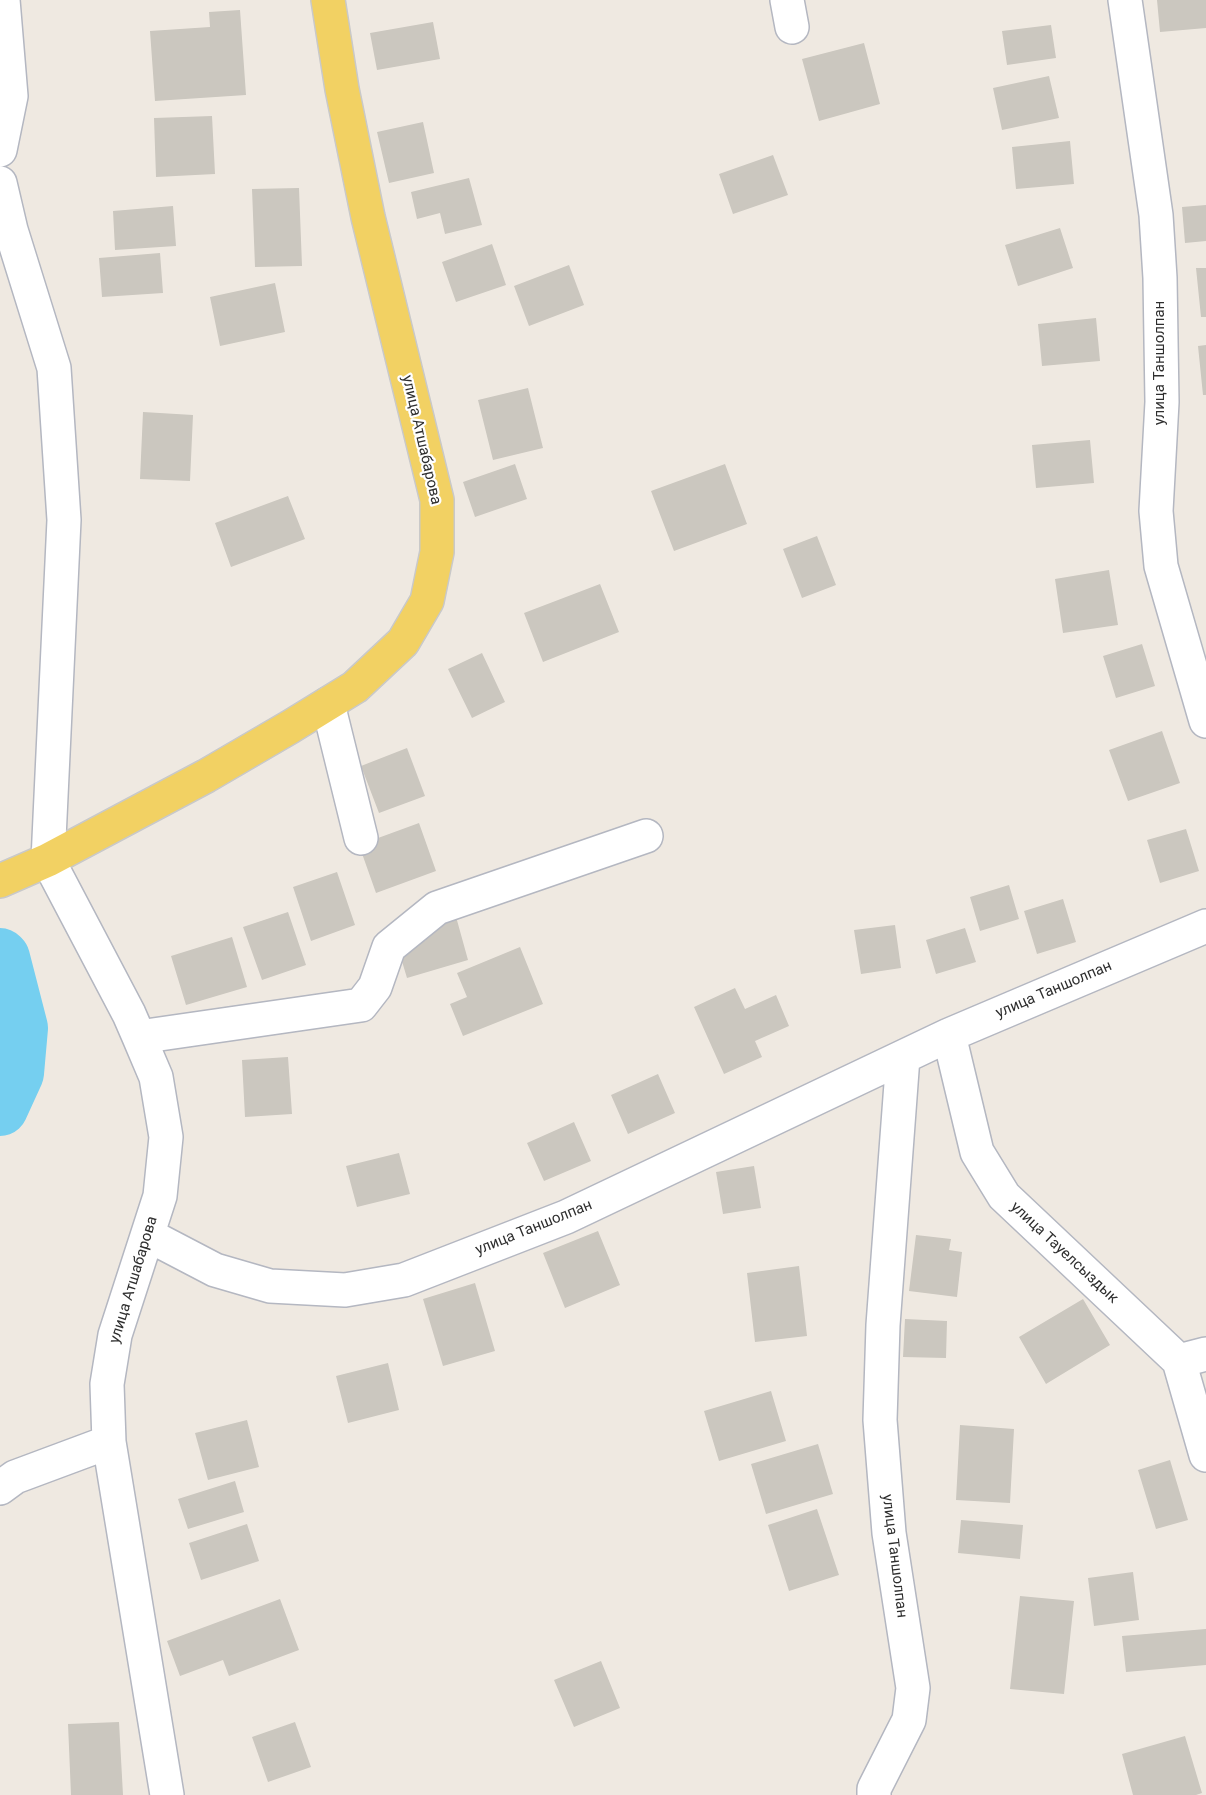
<!DOCTYPE html>
<meta charset="utf-8">
<style>
body{margin:0}
canvas{display:block;background:#efe9e1}
</style>
<canvas width="1206" height="1795"></canvas>
<script>
const context = document.querySelector('canvas').getContext('2d');
context.lineJoin = 'round';
const toPath = rows => new Path2D(rows.map(r => 'M' + r).join(''));
function trace(path, color, width, dash) { context.strokeStyle = color; context.lineWidth = width; context.lineCap = dash ? 'butt' : 'round'; context.setLineDash(dash || []); context.stroke(path); }
function fill(path, color) { context.fillStyle = color; context.fill(path, 'evenodd'); }
function drawText(font, color, halo, rows, align = 'center') {
  context.font = font + ' Roboto,sans-serif'; context.lineWidth = 4.5; context.setLineDash([]); context.textBaseline = 'middle'; context.strokeStyle = halo; context.fillStyle = color; for (const [text, x, y, turn = 0] of rows) {
    context.save(); context.translate(x, y); context.rotate((+turn || 0) * Math.PI / 180); context.textAlign = isNaN(turn) ? turn : align; if (halo) context.strokeText(text, 0, 0); context.fillText(text, 0, 0); context.restore();
  }
}
const river = toPath([
 [0,956,2,958,20,1028,16,1073,0,1108]
]);
const building = toPath([
 [1157,0,1206,0,1206,28,1160,32],
 [240,10,246,95,155,101,150,31,210,27,209,12],
 [433,22,440,59,377,70,370,33],
 [1051,25,1056,58,1007,65,1002,31],
 [864,43,880,104,819,121,802,59],
 [1049,76,1059,118,1002,130,993,88],
 [212,116,215,174,156,177,154,118],
 [423,122,434,173,389,183,377,132],
 [1070,141,1074,184,1016,189,1012,147],
 [773,155,788,195,733,214,719,174],
 [469,178,482,225,445,234,440,213,417,219,411,192],
 [299,188,302,266,255,267,252,189],
 [1206,205,1206,241,1185,243,1182,207],
 [173,206,176,246,115,250,113,211],
 [1060,228,1073,268,1018,286,1005,245],
 [492,244,506,285,456,302,442,262],
 [160,253,163,293,102,297,99,258],
 [569,265,584,305,529,326,514,286],
 [1196,268,1206,268,1206,317,1201,317],
 [275,283,285,332,220,346,210,297],
 [1096,318,1100,361,1042,366,1038,324],
 [1206,345,1206,395,1203,395,1198,346],
 [528,388,543,448,493,460,478,400],
 [143,412,193,415,190,481,140,479],
 [1090,440,1094,483,1036,488,1032,445],
 [515,464,527,499,475,517,463,482],
 [725,464,747,524,674,551,651,491],
 [288,496,305,539,231,567,215,523],
 [817,536,836,585,802,598,783,549],
 [1109,570,1118,625,1063,633,1055,579],
 [600,584,619,632,543,662,524,613],
 [1142,644,1155,686,1116,698,1103,656],
 [482,653,505,702,472,718,448,669],
 [1162,731,1180,783,1128,801,1109,750],
 [407,748,425,796,379,813,361,766],
 [419,823,436,871,376,893,359,845],
 [1186,829,1199,871,1160,883,1147,840],
 [337,872,355,925,311,941,293,887],
 [1009,885,1019,919,980,931,970,897],
 [1063,899,1076,942,1037,954,1024,911],
 [288,912,306,965,262,980,243,927],
 [455,913,468,960,407,978,398,948,426,940,422,923],
 [895,925,901,968,861,974,854,930],
 [965,928,976,962,936,974,926,940],
 [232,937,247,987,186,1005,171,956],
 [520,947,543,1004,463,1036,450,1004,467,997,457,973],
 [735,988,745,1009,776,995,789,1026,755,1041,762,1057,724,1074,694,1007],
 [288,1057,292,1114,245,1117,242,1060],
 [658,1074,675,1113,628,1134,611,1095],
 [574,1122,591,1161,544,1181,527,1143],
 [399,1153,410,1194,357,1207,346,1166],
 [754,1166,761,1208,723,1214,716,1172],
 [598,1231,620,1285,565,1308,543,1253],
 [916,1235,951,1239,949,1250,962,1252,957,1297,909,1291],
 [799,1266,807,1336,755,1342,747,1273],
 [475,1283,495,1351,443,1366,423,1299],
 [1083,1299,1110,1345,1046,1384,1019,1337],
 [905,1319,947,1321,946,1358,903,1357],
 [388,1363,399,1410,348,1423,336,1376],
 [771,1391,786,1441,719,1461,704,1411],
 [247,1420,259,1467,208,1480,195,1433],
 [960,1425,1014,1429,1010,1503,956,1500],
 [818,1444,833,1494,766,1514,751,1464],
 [1170,1460,1188,1520,1156,1529,1138,1470],
 [235,1481,244,1512,188,1529,178,1499],
 [817,1509,839,1575,789,1591,768,1525],
 [961,1520,1023,1525,1020,1559,958,1553],
 [247,1524,259,1561,201,1580,189,1543],
 [1133,1572,1139,1620,1094,1626,1088,1578],
 [1020,1596,1074,1601,1064,1694,1010,1689],
 [280,1599,299,1650,229,1676,223,1660,180,1676,167,1641],
 [1206,1629,1206,1665,1126,1672,1122,1636],
 [601,1661,620,1708,574,1727,554,1680],
 [119,1722,123,1795,71,1795,68,1724],
 [295,1722,311,1767,268,1782,252,1737],
 [1185,1736,1202,1793,1196,1795,1133,1795,1122,1754]
]);
const minor = toPath([
 [787,0,792,27],
 [1125,0,1156,215,1160,278,1162,402,1156,511,1161,566,1206,721],
 [0,150,11,96,3,0],
 [0,183,11,230,54,368,64,520,48,860,129,1014,139,1037,156,1077,166,1137,160,1196,115,1335,107,1384,109,1442,167,1795],
 [328,704,361,838],
 [949,1035,977,1152,1004,1196,1179,1361,1206,1455],
 [139,1037,361,1005,375,987,389,947,437,908,646,836],
 [148,1235,215,1270,270,1286,345,1290,404,1280,566,1217,949,1035,1206,926],
 [1179,1361,1206,1354],
 [0,1488,15,1477,109,1442],
 [874,1795,874,1789,909,1720,913,1688,889,1533,880,1420,883,1325,903,1057]
]);
const major = toPath([
 [0,881,48,860,206,776,290,727,355,687,403,642,427,601,437,552,437,500,368,217,342,89,328,0]
]);
const streetNames = [
 ["улица Таншолпан",1160,363,-90],
 ["улица Атшабарова",421,440,77],
 ["улица Таншолпан",1054,990,-23],
 ["улица Таншолпан",534,1228,-22],
 ["улица Тауелсыздык",1064,1253,43],
 ["улица Атшабарова",134,1280,-73],
 ["улица Таншолпан",894,1556,83]
];
trace(river, '#75cff0', 56);
fill(building, '#cbc7bf');
trace(minor, '#b4b7c1', 36);
trace(major, '#c9c9c9', 36);
trace(minor, '#fff', 33);
trace(major, '#f2d163', 33);
drawText('15px', '#2e2e2e', '#fff', streetNames);
</script>
